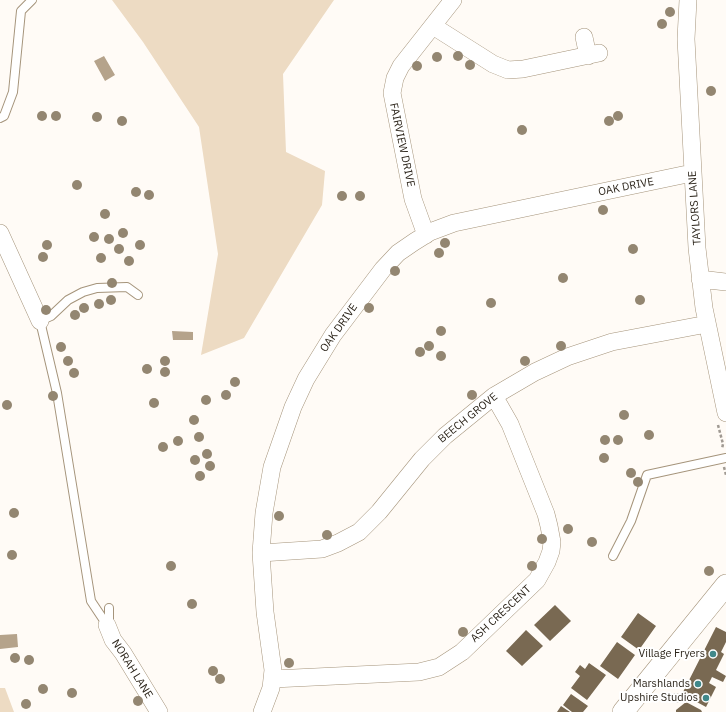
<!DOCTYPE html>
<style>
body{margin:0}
canvas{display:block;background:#fffbf6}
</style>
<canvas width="726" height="712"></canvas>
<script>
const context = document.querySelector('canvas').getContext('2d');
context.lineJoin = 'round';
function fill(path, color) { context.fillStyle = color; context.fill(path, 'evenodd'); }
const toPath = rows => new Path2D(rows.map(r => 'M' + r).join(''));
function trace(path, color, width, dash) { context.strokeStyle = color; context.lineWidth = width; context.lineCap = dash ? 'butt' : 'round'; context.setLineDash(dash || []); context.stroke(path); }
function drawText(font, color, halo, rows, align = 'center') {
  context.font = font + ' "IBM Plex Sans",sans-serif'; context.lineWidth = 4; context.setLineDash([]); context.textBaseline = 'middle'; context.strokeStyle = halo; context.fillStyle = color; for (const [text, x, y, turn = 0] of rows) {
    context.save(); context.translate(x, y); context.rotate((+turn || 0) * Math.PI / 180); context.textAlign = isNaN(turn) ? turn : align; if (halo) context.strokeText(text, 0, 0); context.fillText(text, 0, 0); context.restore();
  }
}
const green = toPath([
 [112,0,334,0,283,74,286,152,325,171,322,205,244,338,201,355,218,254,199,127,143,42],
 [0,688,5,688,14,712,0,712]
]);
const water = toPath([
 [104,56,115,75,105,81,94,61],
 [172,331,193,332,193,340,173,340],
 [17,634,18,647,0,649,0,635]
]);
const building = toPath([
 [555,605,571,621,550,641,534,625],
 [638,613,656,626,639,650,621,637],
 [716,627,726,632,726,642,721,652,724,654,716,670,726,676,723,682,712,677,709,683,716,687,706,707,682,694],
 [526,630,543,646,522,666,506,651],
 [617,642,635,655,618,679,600,666],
 [589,663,606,675,587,700,571,688,580,676,575,672,580,665,585,669],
 [571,694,588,706,583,712,572,712,563,705],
 [686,702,701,710,702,712,676,712,676,710],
 [561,706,570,712,557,712]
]);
const path = toPath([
 [718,425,723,444,722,449],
 [724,467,726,475]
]);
const service = toPath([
 [0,118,4,116,13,92,21,11,32,0],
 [613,556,631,521,647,475,726,458],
 [107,625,91,601,57,393,40,321,51,316,68,300,83,292,97,288,127,287,138,295],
 [107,625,109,621,109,608]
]);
const minor = toPath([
 [688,0,686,39,697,248,704,308,726,413],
 [433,26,493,64,508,70,523,69,599,53],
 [584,37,588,56],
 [0,233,40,321],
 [426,235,413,199,392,93,395,78,401,66,453,0],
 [700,279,726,282],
 [261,553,322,549,338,543,359,532,379,512,422,459,445,436,494,396,535,372,567,357,612,342,707,324],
 [107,625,113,640,123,653,159,712],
 [273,679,419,672,439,667,462,652,537,580,547,562,551,551,552,542,549,526,546,514,510,424,494,396],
 [262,712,271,688,273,670,265,612,261,553,264,513,272,467,293,407,306,379,333,335,383,269,398,253,414,242,430,232,454,223,692,173]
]);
const tertiary = toPath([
 [623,712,726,585]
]);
const trees = [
 [670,12],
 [662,24],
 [458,56],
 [437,57],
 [470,65],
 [417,66],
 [711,91],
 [42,116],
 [56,116],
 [618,116],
 [97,117],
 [122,121],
 [609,121],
 [522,130],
 [77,185],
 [136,192],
 [149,195],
 [342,196],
 [360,196],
 [603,210],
 [105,214],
 [123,233],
 [94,237],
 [109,239],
 [445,243],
 [47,245],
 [140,245],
 [119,249],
 [633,249],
 [439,253],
 [43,257],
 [101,258],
 [129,261],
 [395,271],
 [563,278],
 [112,283],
 [111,300],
 [640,300],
 [491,303],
 [99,304],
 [84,308],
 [369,308],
 [46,310],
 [75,315],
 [441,331],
 [429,346],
 [561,346],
 [61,347],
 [420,352],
 [441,356],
 [68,361],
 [165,361],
 [525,361],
 [147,369],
 [165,372],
 [74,373],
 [235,382],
 [226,395],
 [472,395],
 [53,396],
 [206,400],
 [154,403],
 [7,405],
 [624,415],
 [194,420],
 [649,435],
 [199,437],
 [605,440],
 [618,440],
 [178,441],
 [163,447],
 [207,454],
 [604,458],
 [195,460],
 [210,466],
 [631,473],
 [200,476],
 [638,482],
 [14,513],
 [279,516],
 [568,529],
 [327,535],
 [542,539],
 [592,542],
 [12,555],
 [171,566],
 [532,566],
 [709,571],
 [192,604],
 [463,632],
 [15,658],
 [29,660],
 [289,663],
 [213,671],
 [220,679],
 [43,689],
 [72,693],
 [676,698],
 [138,701],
 [26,704]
];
const markers = [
 [713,654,4,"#40888a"],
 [698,684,4,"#40888a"],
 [706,698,4,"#40888a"]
];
const streetNames = [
 ["FAIRVIEW DRIVE",402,145,78],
 ["OAK DRIVE",626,187,-11],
 ["TAYLORS LANE",695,208,-94],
 ["OAK DRIVE",339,328,-55],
 ["BEECH GROVE",468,418,-39],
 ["ASH CRESCENT",501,614,-43],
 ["NORAH LANE",132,669,58]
];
const poiNames = [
 ["Village Fryers",705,654],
 ["Marshlands",690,684],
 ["Upshire Studios",698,698]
];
fill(green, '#eddbc3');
fill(water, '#b5a38b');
fill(building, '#796952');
trace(service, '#a5947b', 10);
trace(minor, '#a5947b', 18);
trace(tertiary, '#a5947b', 22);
trace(path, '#a09a93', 2.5, [3, 2]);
trace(service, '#fff', 8);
trace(minor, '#fff', 17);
trace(tertiary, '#fff', 21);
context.fillStyle = '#938671';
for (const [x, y] of trees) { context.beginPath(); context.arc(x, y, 5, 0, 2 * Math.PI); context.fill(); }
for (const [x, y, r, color] of markers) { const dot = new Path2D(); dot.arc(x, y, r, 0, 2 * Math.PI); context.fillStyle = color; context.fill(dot); trace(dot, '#fff', 1.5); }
drawText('11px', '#2c251b', '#fff', streetNames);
drawText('11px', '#2c251b', '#fff', poiNames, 'right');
</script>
